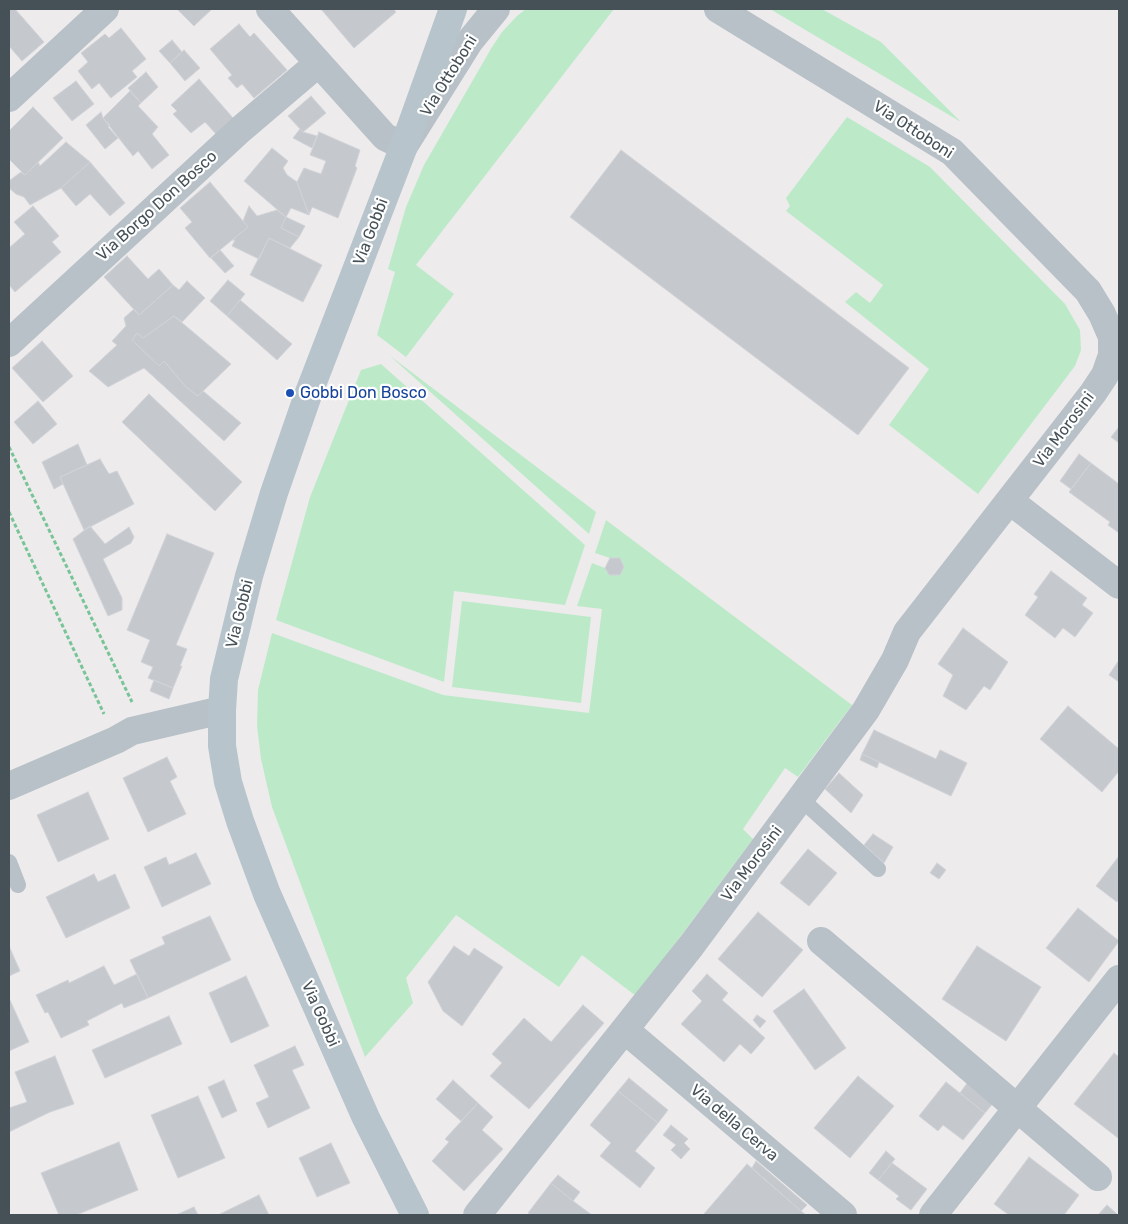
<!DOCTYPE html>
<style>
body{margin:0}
#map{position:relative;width:1128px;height:1224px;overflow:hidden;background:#eeebec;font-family:Rubik,sans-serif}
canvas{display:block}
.frame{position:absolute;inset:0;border:10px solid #455057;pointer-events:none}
</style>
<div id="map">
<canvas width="1128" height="1224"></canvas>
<div class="frame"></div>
</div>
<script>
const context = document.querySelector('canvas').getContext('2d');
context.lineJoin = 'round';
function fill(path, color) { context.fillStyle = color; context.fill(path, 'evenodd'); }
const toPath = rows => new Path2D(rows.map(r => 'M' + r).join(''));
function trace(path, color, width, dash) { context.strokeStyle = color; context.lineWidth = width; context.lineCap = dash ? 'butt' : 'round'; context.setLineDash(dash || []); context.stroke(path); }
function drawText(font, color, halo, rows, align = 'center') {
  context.font = font + ' Rubik,sans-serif'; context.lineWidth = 4.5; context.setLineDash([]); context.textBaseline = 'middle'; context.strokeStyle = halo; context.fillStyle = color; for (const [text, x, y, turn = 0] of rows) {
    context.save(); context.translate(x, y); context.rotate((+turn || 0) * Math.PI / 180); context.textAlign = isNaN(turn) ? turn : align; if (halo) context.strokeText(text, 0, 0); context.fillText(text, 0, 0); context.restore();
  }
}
const green = toPath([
 [526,9,614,9,416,265,454,294,406,357,377,335,395,272,388,269,406,207,424,165,492,47,502,32,517,16],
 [770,9,822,9,881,42,961,122],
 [847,117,930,167,1065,304,1080,330,1081,350,1075,366,978,494,889,425,929,369,845,302,856,292,870,303,883,285,786,211,790,206,786,198],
 [389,355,596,512,589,534],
 [381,364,585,545,565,605,454,591,444,682,276,620,310,497,361,370],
 [606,520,852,705,798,777,785,768,743,829,753,839,636,996,582,955,559,987,456,915,406,978,413,1003,365,1057,272,807,261,759,257,726,258,690,272,633,443,695,589,713,602,609,577,606,592,563,605,568,609,575,620,575,624,567,620,558,610,558,595,553],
 [462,601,591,617,581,703,452,687]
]);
const building = toPath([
 [9,9,15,9,44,42,22,61,9,46,9,9],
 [177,9,212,9,194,26,177,9],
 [321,9,393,9,396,12,354,48,321,9],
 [239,24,250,37,254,33,287,70,254,98,242,84,237,88,228,78,232,75,210,49,239,24],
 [121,28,146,59,132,71,137,77,111,98,99,83,92,89,78,71,88,62,81,53,105,34,109,38,121,28],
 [172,40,182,52,170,63,159,51,172,40],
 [184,50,200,68,185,81,170,63,184,50],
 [146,72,158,87,141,103,128,88,146,72],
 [199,79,233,118,216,134,205,122,191,133,173,114,177,111,171,105,199,79],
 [76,81,94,104,72,121,53,98,76,81],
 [130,91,141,103,138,106,158,127,152,134,169,155,152,169,138,151,133,156,103,118,130,91],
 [311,96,326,113,303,132,288,116,311,96],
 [33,107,63,138,25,175,9,159,9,131,33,107],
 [101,112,103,118,110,125,108,127,118,138,105,149,86,125,101,112],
 [300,129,303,132,317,136,312,148,293,138,300,129],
 [319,132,360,150,355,166,357,168,338,218,312,207,309,215,297,182,304,168,321,174,326,161,310,155,319,132],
 [66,142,90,162,61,188,30,205,24,197,16,194,9,188,9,181,21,172,25,175,38,162,40,166,66,142],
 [272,148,288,161,283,168,287,175,297,182,309,215,291,208,286,217,244,181,272,148],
 [621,150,909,368,858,435,570,217,621,150],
 [90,162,125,203,110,216,90,194,76,206,61,188,90,162],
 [210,182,248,227,210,258,185,228,192,222,180,208,210,182],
 [33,206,59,236,52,242,61,252,15,292,10,286,9,288,9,248,25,234,14,222,33,206],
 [249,206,257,216,277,210,286,217,281,228,299,237,290,248,269,238,259,259,232,246,235,240,232,240,248,227,243,221,249,206],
 [286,217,305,226,299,237,281,228,286,217],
 [269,238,322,265,303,302,250,275,269,238],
 [220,250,234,266,225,273,211,258,220,250],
 [127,256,148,279,159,269,173,285,139,315,104,277,127,256],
 [228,280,245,294,227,316,210,301,228,280],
 [187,281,205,298,182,322,174,316,143,338,137,333,132,340,159,366,164,361,186,387,198,396,203,391,241,423,224,441,144,368,108,387,89,371,117,345,112,341,126,326,124,318,134,309,139,315,173,285,179,290,187,281],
 [240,300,292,344,277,360,227,316,240,300],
 [174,316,231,364,198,396,186,387,164,361,159,366,132,340,137,333,143,338,174,316],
 [42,341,73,376,43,402,12,368,42,341],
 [149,394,242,482,215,511,122,422,149,394],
 [38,401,57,424,33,444,14,422,38,401],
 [1119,427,1119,443,1111,437,1119,427],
 [78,444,87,465,60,477,63,484,54,489,42,462,78,444],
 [1079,454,1091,463,1071,489,1060,481,1079,454],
 [100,459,109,474,117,471,134,504,84,530,60,477,100,459],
 [1091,463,1119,484,1119,533,1108,525,1110,522,1069,492,1091,463],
 [90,526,105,544,129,527,134,537,131,543,103,559,122,598,122,610,108,616,73,539,90,526],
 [167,534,214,553,176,645,187,649,180,666,182,666,173,688,148,678,153,667,141,662,150,640,127,630,167,534],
 [610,558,620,558,624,567,620,575,609,575,605,568,610,558],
 [1051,571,1087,598,1082,605,1093,613,1075,637,1063,628,1055,638,1025,615,1038,597,1034,594,1051,571],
 [963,628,1008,662,990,690,984,686,966,710,943,696,953,675,938,664,963,628],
 [1119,660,1119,682,1109,675,1119,660],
 [154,680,173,688,169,699,150,691,154,680],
 [1068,706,1119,749,1119,771,1102,792,1040,739,1068,706],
 [874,730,936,759,940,750,967,763,951,796,862,754,874,730],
 [862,754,879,762,877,768,860,760,862,754],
 [167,757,177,777,170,781,186,814,148,832,123,778,167,757],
 [839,773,863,795,851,813,825,789,839,773],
 [88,792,109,839,58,862,37,815,88,792],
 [873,834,893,847,884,863,864,845,873,834],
 [808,849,837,873,809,906,780,883,808,849],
 [196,853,211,884,162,907,144,867,166,857,169,865,196,853],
 [1119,856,1119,899,1117,902,1096,886,1119,856],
 [937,863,946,870,939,879,930,873,937,863],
 [94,874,98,882,115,874,130,908,66,938,46,897,94,874],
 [1078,908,1119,941,1089,982,1046,948,1078,908],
 [758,912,803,950,762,997,718,959,758,912],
 [210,916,231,960,148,998,130,960,165,944,162,937,210,916],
 [9,946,20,971,9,976,9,946],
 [454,946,469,956,474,948,503,967,462,1026,443,1011,428,982,454,946],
 [977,946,1041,987,1006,1041,942,999,977,946],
 [104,966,114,985,137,974,148,998,124,1008,122,1003,87,1021,89,1025,61,1038,48,1012,45,1013,36,995,68,980,69,983,104,966],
 [707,974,728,993,722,1000,765,1038,751,1054,740,1044,724,1062,681,1024,702,1001,692,991,707,974],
 [246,976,269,1026,231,1043,209,993,246,976],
 [804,989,846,1048,815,1070,773,1011,804,989],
 [9,998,29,1042,9,1051,9,998],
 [583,1005,604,1023,529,1109,490,1076,502,1063,492,1054,524,1018,551,1042,583,1005],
 [757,1015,766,1021,760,1028,753,1020,757,1015],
 [169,1016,182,1044,105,1078,92,1050,169,1016],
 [295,1046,304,1065,292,1070,310,1108,268,1128,256,1103,269,1097,254,1065,295,1046],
 [1114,1053,1119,1057,1119,1136,1118,1138,1074,1104,1114,1053],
 [55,1056,74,1104,50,1112,9,1132,9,1108,27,1102,15,1072,55,1056],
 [858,1076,894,1106,850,1158,814,1128,858,1076],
 [629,1078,668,1110,658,1123,618,1091,629,1078],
 [224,1080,237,1111,222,1118,208,1087,224,1080],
 [453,1080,478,1103,461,1121,436,1099,453,1080],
 [946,1082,985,1113,963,1140,943,1125,938,1131,919,1116,946,1082],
 [968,1082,994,1102,985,1113,960,1093,968,1082],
 [618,1091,658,1123,635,1151,655,1168,640,1188,600,1156,611,1143,590,1125,618,1091],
 [198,1096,225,1158,178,1178,151,1115,198,1096],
 [478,1103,493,1117,482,1130,503,1149,464,1191,432,1161,449,1142,445,1139,478,1103],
 [671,1125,688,1139,684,1143,690,1149,681,1159,671,1150,676,1145,663,1135,671,1125],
 [119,1142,138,1190,76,1215,59,1215,41,1173,119,1142],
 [331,1143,350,1183,317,1197,299,1158,331,1143],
 [886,1151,895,1159,878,1180,869,1173,886,1151],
 [1029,1157,1079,1195,1064,1215,1009,1215,994,1204,1029,1157],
 [756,1161,807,1205,801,1211,752,1168,756,1161],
 [892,1163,927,1189,911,1210,896,1199,899,1196,878,1180,892,1163],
 [747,1164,801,1211,806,1215,703,1215,747,1164],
 [558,1175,580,1192,573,1201,551,1183,558,1175],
 [551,1183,573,1201,592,1215,532,1215,528,1213,551,1183],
 [259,1195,269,1215,221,1215,220,1214,259,1195],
 [1107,1205,1118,1215,1098,1215,1107,1205],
 [194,1207,198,1215,176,1215,194,1207]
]);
const path = toPath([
 [9,447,132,702],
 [9,512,104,714]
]);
const lane = toPath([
 [801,799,878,869],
 [9,862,18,885]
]);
const street = toPath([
 [270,9,385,137,404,146,469,42,496,9],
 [9,98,105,9],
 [9,343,241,129,308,72],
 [1010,501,1119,585],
 [9,786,116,740,132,731,222,710],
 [821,941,1098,1177],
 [625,1030,843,1215],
 [477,1215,691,946,866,710,895,660,907,632,1093,393,1105,375,1112,355,1112,337,1102,314,1088,291,952,152,718,9],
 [933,1215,1119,979]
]);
const secondary = toPath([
 [415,1215,366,1118,267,894,240,821,228,782,222,746,222,710,224,679,249,576,274,493,308,395,404,146,453,9]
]);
const markers = [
 [290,393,5,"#1a4fb4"]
];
const streetNames = [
 ["Via Ottoboni",449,76,-58],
 ["Via Ottoboni",913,130,33],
 ["Via Borgo Don Bosco",157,206,-42],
 ["Via Gobbi",371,232,-69],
 ["Via Morosini",1064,430,-53],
 ["Via Gobbi",240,614,-76],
 ["Via Morosini",752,864,-53],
 ["Via Gobbi",320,1014,66],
 ["Via della Cerva",734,1123,40]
];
const transitNames = [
 ["Gobbi Don Bosco",300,393]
];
fill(green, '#bceac9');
fill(building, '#c5c9ce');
trace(building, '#d0d2d7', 1);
trace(path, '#77c496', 3, [4, 2.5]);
trace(lane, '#b7c1c7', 16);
trace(street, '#b7c1c7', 28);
trace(secondary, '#b8c4cc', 28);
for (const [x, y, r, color] of markers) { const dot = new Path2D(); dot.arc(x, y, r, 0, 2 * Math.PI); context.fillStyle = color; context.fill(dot); trace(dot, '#fff', 2); }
drawText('16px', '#455057', '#fff', streetNames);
drawText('16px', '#164399', '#fff', transitNames, 'left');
</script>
